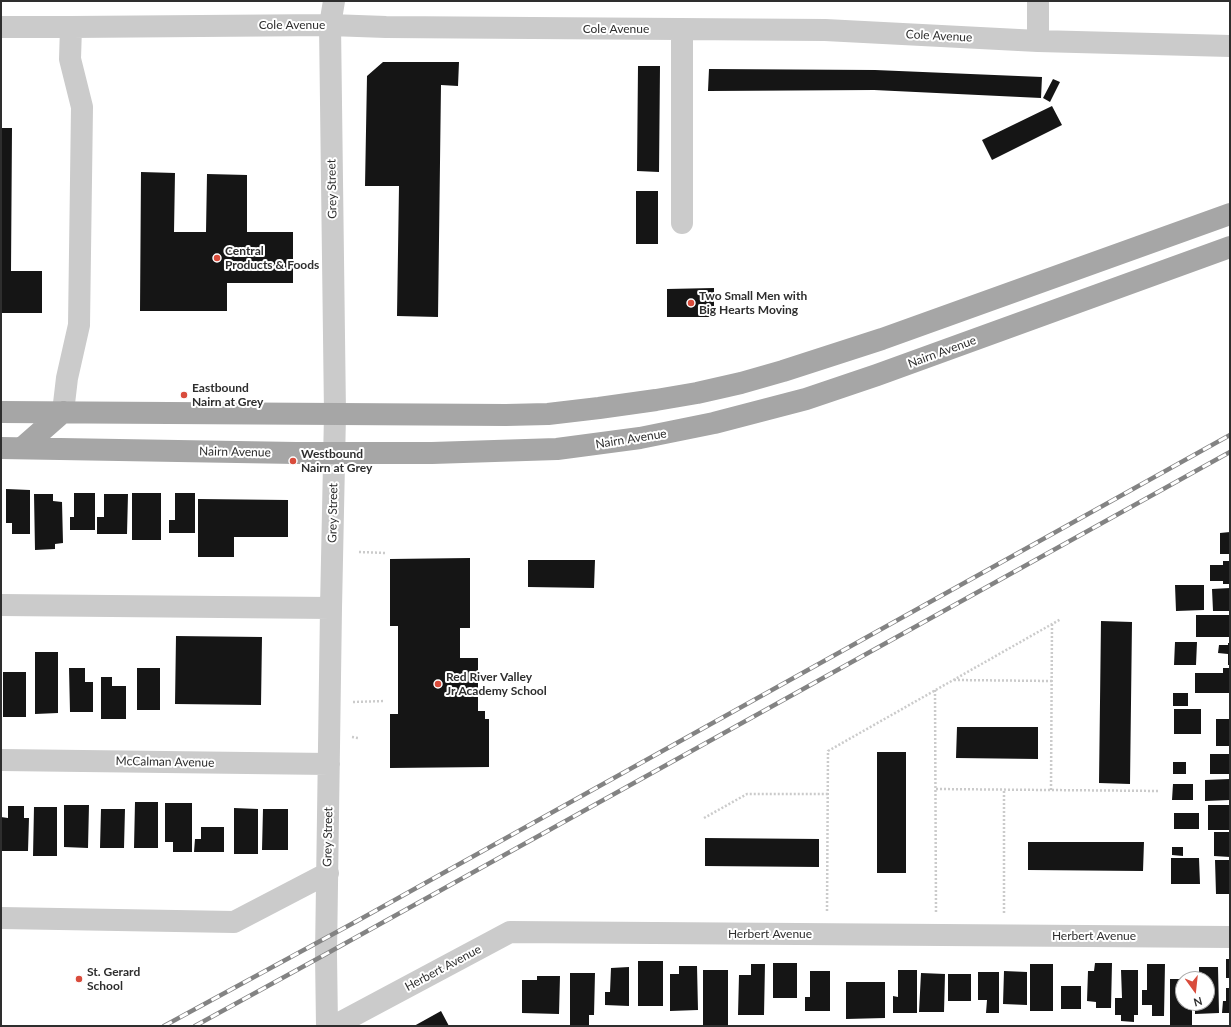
<!DOCTYPE html>
<style>
body{margin:0}
#map{position:relative;width:1231px;height:1027px;overflow:hidden;background:#fff;font-family:Lato,sans-serif}
canvas{display:block}
.frame{position:absolute;inset:0;border:2px solid #2e2e2e;pointer-events:none}
.north{position:absolute;left:1175px;top:971px;width:40px;height:40px;box-sizing:border-box;background:#fff;border:1px solid #ababab;border-radius:50%;rotate:165deg;font-size:11px;font-weight:700;line-height:16px;text-align:center;color:#2e2e2e}
.north::after{content:'';display:block;margin:auto;width:14px;height:18px;background:#d94c3c;clip-path:polygon(50% 0,100% 100%,50% 72%,0 100%)}
</style>
<div id="map">
<canvas width="1231" height="1027"></canvas>
<div class="frame"></div>
<div class="north">N</div>
</div>
<script>
const context = document.querySelector('canvas').getContext('2d');
context.lineJoin = 'round';
function fill(path, color) { context.fillStyle = color; context.fill(path, 'evenodd'); }
const toPath = rows => new Path2D(rows.map(r => 'M' + r).join(''));
function trace(path, color, width, dash) { context.strokeStyle = color; context.lineWidth = width; context.lineCap = dash ? 'butt' : 'round'; context.setLineDash(dash || []); context.stroke(path); }
function drawText(font, color, halo, rows, align = 'center') {
  context.font = font + ' Lato,sans-serif'; context.lineWidth = 4; context.setLineDash([]); context.textBaseline = 'middle'; context.strokeStyle = halo; context.fillStyle = color; for (const [text, x, y, turn = 0] of rows) {
    context.save(); context.translate(x, y); context.rotate((+turn || 0) * Math.PI / 180); context.textAlign = isNaN(turn) ? turn : align; if (halo) context.strokeText(text, 0, 0); context.fillText(text, 0, 0); context.restore();
  }
}
const building = toPath([
 [383,62,459,62,458,86,441,85,438,317,397,316,399,186,365,186,367,76],
 [638,66,660,66,659,172,637,171],
 [709,69,875,70,1042,77,1041,98,874,90,708,91],
 [1053,79,1060,82,1050,102,1043,98],
 [1052,106,1062,125,992,160,982,140],
 [1,128,12,128,11,271,42,271,42,313,1,313],
 [141,172,175,173,174,232,206,232,207,174,247,175,247,232,293,232,293,283,227,283,227,311,140,311],
 [636,191,658,191,658,244,636,244],
 [714,288,714,317,667,317,667,289],
 [6,489,30,490,30,534,12,534,12,523,6,523],
 [74,493,95,493,95,530,70,530,70,517,74,517],
 [132,493,161,493,161,540,132,540],
 [175,493,195,493,195,533,169,533,169,520,175,520],
 [34,494,53,494,53,501,62,502,63,543,55,544,55,549,35,550],
 [104,494,128,494,127,534,97,534,97,517,104,517],
 [198,499,288,500,288,537,234,537,234,557,198,557],
 [1230,532,1230,554,1220,554,1220,533],
 [470,558,470,628,460,628,460,658,478,658,478,711,485,711,485,719,489,719,489,767,390,768,390,714,398,714,398,626,390,626,390,559],
 [528,560,595,560,594,588,528,587],
 [1223,561,1230,561,1230,584,1223,584,1223,581,1210,581,1210,565,1223,565],
 [1175,585,1204,585,1204,610,1176,611],
 [1230,588,1230,611,1213,611,1212,589],
 [1196,615,1230,615,1230,637,1196,637],
 [1101,621,1132,622,1130,784,1099,783],
 [176,636,262,637,261,705,175,704],
 [1175,642,1197,642,1196,665,1174,665],
 [1228,643,1230,643,1230,665,1228,665,1228,654,1218,653,1219,645,1228,645],
 [35,652,58,652,58,713,35,714],
 [69,668,85,668,85,682,93,682,93,712,70,712],
 [137,668,160,668,160,710,137,710],
 [1223,668,1230,668,1230,693,1195,693,1195,673,1223,673],
 [3,672,26,672,26,717,3,717],
 [101,677,112,677,112,686,126,686,126,719,101,719],
 [1173,693,1188,693,1188,706,1173,706],
 [1174,709,1201,709,1201,734,1174,734],
 [1216,719,1229,719,1230,746,1216,746],
 [957,727,1038,727,1038,759,956,758],
 [877,752,906,752,906,873,877,873],
 [1210,754,1230,754,1230,774,1210,774],
 [1173,762,1186,762,1186,774,1173,774],
 [1230,779,1230,800,1205,801,1205,780],
 [1173,784,1193,784,1193,800,1172,800],
 [135,802,158,802,158,848,134,848],
 [165,803,192,803,192,852,173,852,173,842,165,842],
 [64,805,89,805,88,848,64,847],
 [1208,805,1230,805,1230,830,1208,830],
 [8,806,24,806,24,818,29,818,28,851,1,851,1,817,8,818],
 [34,807,57,807,57,856,33,856],
 [234,808,258,809,258,854,234,854],
 [101,809,125,809,124,848,100,848],
 [263,809,288,809,288,850,262,850],
 [1174,813,1199,813,1199,829,1174,829],
 [201,827,224,827,224,852,194,852,195,839,201,839],
 [1214,832,1230,832,1230,857,1214,856],
 [705,838,819,839,819,867,705,866],
 [1028,842,1144,842,1143,871,1028,870],
 [1172,847,1183,847,1183,856,1172,855],
 [1171,858,1199,858,1200,884,1171,884],
 [1215,860,1230,860,1230,894,1216,894],
 [1226,959,1230,959,1230,978,1226,978],
 [638,961,663,961,663,1006,638,1006],
 [773,963,797,963,797,998,773,998],
 [1095,963,1112,963,1111,1008,1096,1008,1096,1002,1087,1001,1088,971,1094,971],
 [751,964,765,964,764,1015,738,1015,739,975,751,975],
 [1030,964,1053,964,1053,1011,1030,1011],
 [1147,964,1165,964,1164,1016,1152,1016,1152,1005,1142,1005,1142,990,1147,990],
 [679,966,697,966,698,1010,670,1011,670,974,679,974],
 [629,967,629,1006,605,1005,605,992,610,992,611,968],
 [1199,967,1218,967,1219,1013,1195,1014,1195,1003,1207,1003,1207,979,1199,979],
 [703,970,728,970,728,1026,703,1026],
 [898,970,917,970,917,1013,893,1013,893,996,898,997],
 [1121,970,1138,970,1138,1015,1134,1015,1134,1022,1121,1021,1121,1015,1115,1015,1115,998,1122,998],
 [810,971,830,971,830,1011,805,1011,805,997,810,997],
 [1004,971,1027,972,1027,1005,1003,1004],
 [978,972,999,972,999,1013,986,1013,987,1000,978,1000],
 [570,973,595,973,594,1015,589,1015,589,1026,570,1026],
 [921,973,945,974,944,1012,919,1012],
 [948,974,971,974,971,1001,948,1001],
 [537,976,560,976,559,1014,522,1013,522,980,537,980],
 [1170,979,1183,979,1183,1003,1192,1003,1192,1026,1170,1026],
 [846,982,885,982,885,1018,846,1019],
 [1061,986,1081,986,1081,1009,1061,1009],
 [1226,988,1230,988,1230,1013,1222,1013,1223,1001,1226,1001],
 [441,1011,449,1026,414,1026]
]);
const path = toPath([
 [359,552,386,553],
 [954,680,1052,681],
 [935,690,936,912],
 [353,702,385,701],
 [352,737,358,738],
 [936,789,1160,791],
 [1051,790,1052,624],
 [704,818,747,794,828,794],
 [827,911,828,751,1061,619],
 [1004,913,1004,790]
]);
const minor = toPath([
 [1038,1,1038,41],
 [1,27,71,27,330,25,386,27,825,30,1038,41,1230,46],
 [682,223,682,29],
 [63,412,67,378,79,325,82,107,70,59,71,27],
 [1,605,331,608],
 [1,760,329,764],
 [1,918,234,922,328,873],
 [327,1026,326,954,331,608,335,414,330,25,334,1],
 [334,1026,510,932,1230,937]
]);
const major = toPath([
 [1,412,506,415,548,414,599,408,656,400,697,393,741,383,783,371,882,339,1230,214],
 [1,448,296,453,432,453,557,449,640,438,714,423,806,399,877,375,1230,247],
 [22,448,63,412]
]);
const rail = toPath([
 [164,1026,357,921,1230,435],
 [195,1026,326,954,1230,452]
]);
const markers = [
 [217,258,4,"#d94c3c"],
 [691,303,4,"#d94c3c"],
 [184,395,4,"#d94c3c"],
 [293,461,4,"#d94c3c"],
 [438,684,4,"#d94c3c"],
 [79,979,4,"#d94c3c"]
];
const streetNames = [
 ["Cole Avenue",292,25],
 ["Cole Avenue",616,29],
 ["Cole Avenue",939,36,3],
 ["Grey Street",332,189,-91],
 ["Nairn Avenue",942,352,-20],
 ["Nairn Avenue",631,439,-9],
 ["Nairn Avenue",235,452,1],
 ["Grey Street",333,513,-89],
 ["McCalman Avenue",165,762,1],
 ["Grey Street",328,837,-89],
 ["Herbert Avenue",770,934],
 ["Herbert Avenue",1094,936],
 ["Herbert Avenue",443,968,-28]
];
const poiNames = [
 ["Central",225,251],
 ["Products & Foods",225,265],
 ["Two Small Men with",699,296],
 ["Big Hearts Moving",699,310],
 ["Eastbound",192,388],
 ["Nairn at Grey",192,402],
 ["Westbound",301,454],
 ["Nairn at Grey",301,468],
 ["Red River Valley",446,677],
 ["Jr Academy School",446,691],
 ["St. Gerard",87,972],
 ["School",87,986]
];
fill(building, '#151515');
trace(path, '#cbcbcb', 2.5, [2, 2]);
trace(minor, '#cbcbcb', 22);
trace(major, '#a6a6a6', 22);
trace(rail, '#838383', 4.5);
trace(rail, '#fff', 3, [9]);
for (const [x, y, r, color] of markers) { const dot = new Path2D(); dot.arc(x, y, r, 0, 2 * Math.PI); context.fillStyle = color; context.fill(dot); trace(dot, '#fff', 1.5); }
drawText('12px', '#2e2e2e', '#fff', streetNames);
drawText('bold 12px', '#2e2e2e', '#fff', poiNames, 'left');
</script>
